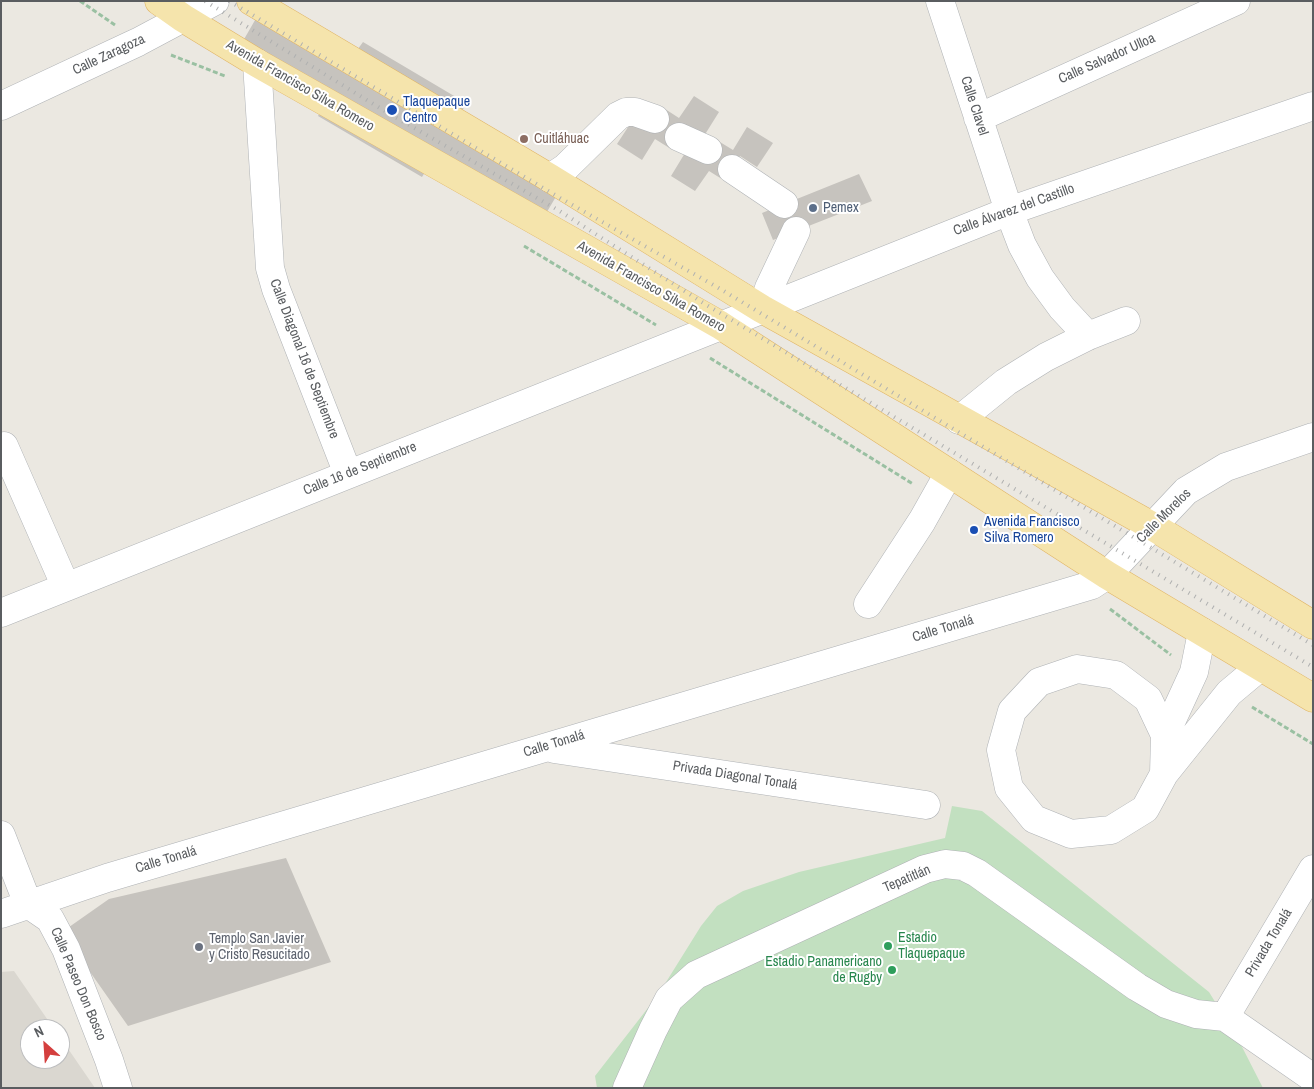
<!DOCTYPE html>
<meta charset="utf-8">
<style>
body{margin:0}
#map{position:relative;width:1314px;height:1089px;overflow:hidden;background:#ebe8e1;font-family:"Archivo Narrow",sans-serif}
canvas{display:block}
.frame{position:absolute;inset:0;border:2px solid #5a5d60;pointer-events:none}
.north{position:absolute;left:20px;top:1019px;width:50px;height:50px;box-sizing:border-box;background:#fff;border:1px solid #bdbebf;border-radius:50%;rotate:334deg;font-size:14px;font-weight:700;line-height:20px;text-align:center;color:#5a5d60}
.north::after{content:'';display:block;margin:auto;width:18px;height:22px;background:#d43f3e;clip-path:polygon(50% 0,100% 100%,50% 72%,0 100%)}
</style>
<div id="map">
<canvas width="1314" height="1089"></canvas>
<div class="frame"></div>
<div class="north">N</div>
</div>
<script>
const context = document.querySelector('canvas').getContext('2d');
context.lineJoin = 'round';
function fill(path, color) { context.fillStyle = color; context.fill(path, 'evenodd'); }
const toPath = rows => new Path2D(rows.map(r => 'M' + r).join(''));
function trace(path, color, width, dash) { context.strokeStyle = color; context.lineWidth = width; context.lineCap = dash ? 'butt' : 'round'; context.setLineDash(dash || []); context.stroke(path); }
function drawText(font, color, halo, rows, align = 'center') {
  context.font = font + ' "Archivo Narrow",sans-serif'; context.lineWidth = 4; context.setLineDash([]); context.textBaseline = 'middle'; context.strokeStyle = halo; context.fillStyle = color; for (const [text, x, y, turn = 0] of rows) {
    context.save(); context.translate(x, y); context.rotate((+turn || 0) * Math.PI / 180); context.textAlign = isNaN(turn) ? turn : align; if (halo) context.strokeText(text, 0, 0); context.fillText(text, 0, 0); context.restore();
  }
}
const education = toPath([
 [14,971,54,1029,30,1029,30,1059,60,1059,60,1037,95,1088,1,1088,1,972]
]);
const green = toPath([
 [952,806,982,811,1209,992,1238,1039,1263,1088,597,1088,595,1076,658,995,701,926,717,906,743,891,799,872,945,838]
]);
const building = toPath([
 [266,1,355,53,363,42,466,103,460,116,567,178,538,227,430,164,422,177,318,116,326,101,239,48],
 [694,96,719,112,704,136,687,125,671,149,655,139,642,160,617,144,632,121,647,131,662,107,679,118],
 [747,127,773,143,757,167,740,156,725,181,709,171,695,191,671,176,685,153,701,162,715,139,733,150],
 [859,174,872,201,773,240,762,213],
 [286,858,331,962,128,1026,62,932,109,899]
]);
const path = toPath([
 [80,1,115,25],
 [171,55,225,76],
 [524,246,656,325],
 [710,358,913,484],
 [1110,609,1171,655],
 [1252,707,1313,744]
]);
const minor = toPath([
 [940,1,1009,211,1022,245,1040,278,1062,308,1088,336],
 [257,63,270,268,276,289,348,474],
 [1,106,138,42,215,1],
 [978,118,1236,1],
 [679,137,708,150],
 [732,169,784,204],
 [550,178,565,168,618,116,626,112,635,112,655,119],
 [762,309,769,288,796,231],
 [959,420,1006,382,1046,357,1088,336,1126,321],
 [4,446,66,587],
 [868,604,922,521,949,473],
 [1,613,1009,211,1313,106],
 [1165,735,1148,699,1116,675,1077,669,1039,682,1012,711,1001,750,1009,788,1034,819,1071,834,1111,830,1145,809,1164,774,1165,735,1194,672,1202,632],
 [554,749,926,805],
 [1164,774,1229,693,1260,667],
 [1,835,28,904,50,919,66,949,109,1060,118,1088],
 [1,914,107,878,1092,585,1107,575,1186,491,1226,467,1313,437],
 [1225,1017,1313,869],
 [627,1088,653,1030,669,999,696,975,925,869,945,864,963,866,977,873,1137,987,1166,1004,1196,1014,1225,1017,1313,1078]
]);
const major = toPath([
 [159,1,183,18,257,63,720,325,1107,575,1313,698],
 [251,1,550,178,762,309,1152,526,1313,625]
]);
const rail = toPath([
 [205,1,388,113,558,210,705,304,1313,667],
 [229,1,560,198,717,287,1313,645]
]);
const markers = [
 [392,110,6,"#1a4fb4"],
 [524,139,5,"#8d6e63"],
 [813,208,5,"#5c6f8a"],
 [974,530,5,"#1a4fb4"],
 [888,946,5,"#2e9e5b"],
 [199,947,5,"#6b7280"],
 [892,970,5,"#2e9e5b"]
];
const streetNames = [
 ["Calle Zaragoza",109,55,-25],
 ["Calle Salvador Ulloa",1107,59,-24],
 ["Avenida Francisco Silva Romero",300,86,30],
 ["Calle Clavel",974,106,72],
 ["Calle Álvarez del Castillo",1014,210,-20],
 ["Avenida Francisco Silva Romero",651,287,30],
 ["Calle Diagonal 16 de Septiembre",304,359,69],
 ["Calle 16 de Septiembre",360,469,-22],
 ["Calle Morelos",1164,516,-45],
 ["Calle Tonalá",943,629,-17],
 ["Calle Tonalá",554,744,-17],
 ["Privada Diagonal Tonalá",735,776,9],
 ["Calle Tonalá",166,860,-17],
 ["Tepatitlán",907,879,-23],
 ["Privada Tonalá",1269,943,-59],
 ["Calle Paseo Don Bosco",78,984,67]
];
const transitNames = [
 ["Tlaquepaque",403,102],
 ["Centro",403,118],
 ["Avenida Francisco",984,522],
 ["Silva Romero",984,538]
];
const educationNames = [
 ["Cuitláhuac",534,139]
];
const serviceNames = [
 ["Pemex",823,208]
];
const leisureNames = [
 ["Estadio",898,938],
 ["Tlaquepaque",898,954],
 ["Estadio Panamericano",882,962,"right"],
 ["de Rugby",882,978,"right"]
];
const worshipNames = [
 ["Templo San Javier",209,939],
 ["y Cristo Resucitado",209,955]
];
fill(education, '#dad7d0');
fill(green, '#c2e0c0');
fill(building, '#c6c3be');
trace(minor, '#afb2b5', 29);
trace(major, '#e0b465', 29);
trace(path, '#9ac0a2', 3, [5, 2.5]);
trace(minor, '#fff', 28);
trace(major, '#f5e4ac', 28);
trace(rail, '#afb0b0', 4, [1, 6]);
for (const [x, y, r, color] of markers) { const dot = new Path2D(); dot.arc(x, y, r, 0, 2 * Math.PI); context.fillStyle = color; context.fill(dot); trace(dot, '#fff', 2); }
drawText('14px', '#5a5d60', '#fff', streetNames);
drawText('14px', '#164399', '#fff', transitNames, 'left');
drawText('14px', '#785e54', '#fff', educationNames, 'left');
drawText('14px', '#4e5e75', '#fff', serviceNames, 'left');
drawText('14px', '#27864d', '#fff', leisureNames, 'left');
drawText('14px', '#5b616d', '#fff', worshipNames, 'left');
</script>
